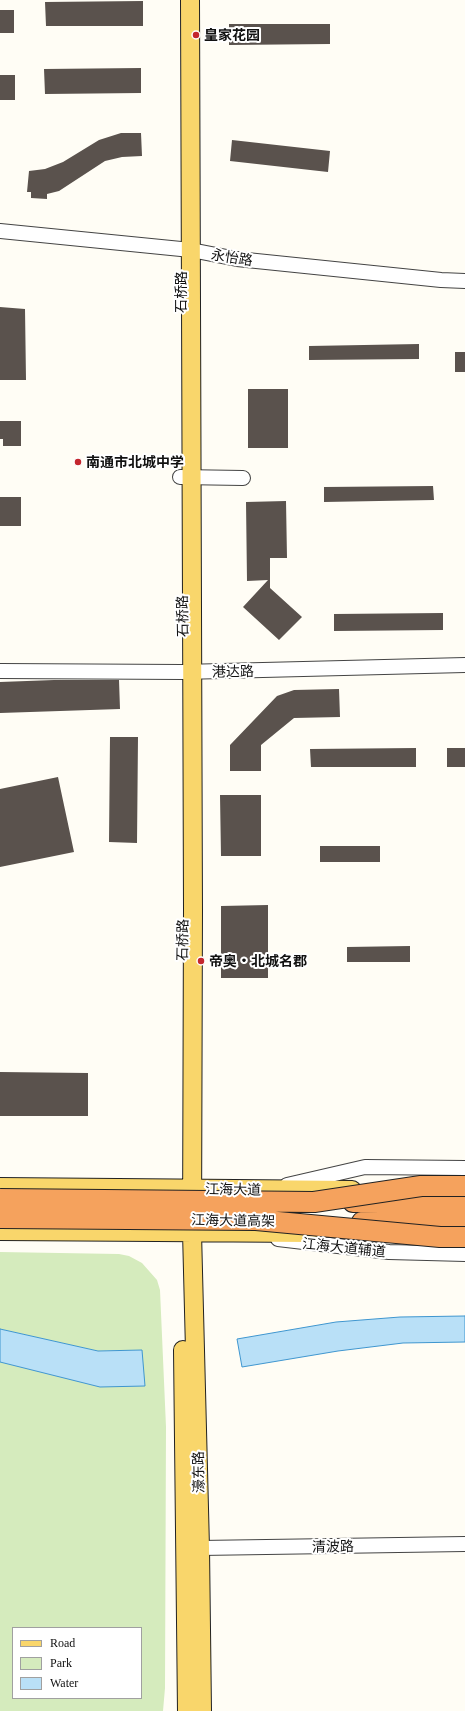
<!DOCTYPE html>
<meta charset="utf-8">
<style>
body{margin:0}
#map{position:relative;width:465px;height:1711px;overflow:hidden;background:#fffdf5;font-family:Georgia,serif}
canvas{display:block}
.legend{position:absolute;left:12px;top:1627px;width:130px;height:72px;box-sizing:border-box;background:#fff;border:1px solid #a0a0a0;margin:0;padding:5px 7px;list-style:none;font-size:12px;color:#111}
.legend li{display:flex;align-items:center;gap:8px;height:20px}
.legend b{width:20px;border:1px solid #a0a0a0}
</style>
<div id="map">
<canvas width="465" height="1711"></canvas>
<ul class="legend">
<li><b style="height:5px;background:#f9d66b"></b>Road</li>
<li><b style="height:11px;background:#d5ebbd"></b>Park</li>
<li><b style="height:11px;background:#b9e0f7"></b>Water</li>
</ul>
</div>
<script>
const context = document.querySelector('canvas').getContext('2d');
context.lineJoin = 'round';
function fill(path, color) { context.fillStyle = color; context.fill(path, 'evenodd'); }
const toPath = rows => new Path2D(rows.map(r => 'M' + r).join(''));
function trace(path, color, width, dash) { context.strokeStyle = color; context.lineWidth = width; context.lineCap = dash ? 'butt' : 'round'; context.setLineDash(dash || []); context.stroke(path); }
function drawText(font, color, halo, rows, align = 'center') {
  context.font = font + ' Georgia,"Noto Sans SC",serif'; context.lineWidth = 4; context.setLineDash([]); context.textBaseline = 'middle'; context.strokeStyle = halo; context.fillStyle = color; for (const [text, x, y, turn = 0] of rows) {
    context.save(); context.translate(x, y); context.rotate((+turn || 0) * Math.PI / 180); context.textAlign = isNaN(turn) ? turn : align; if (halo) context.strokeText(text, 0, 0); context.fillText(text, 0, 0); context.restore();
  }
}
const green = toPath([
 [0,1252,119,1254,129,1256,142,1263,157,1280,160,1290,166,1427,165,1688,163,1711,0,1711,0,1362,100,1387,142,1350,98,1351,0,1329],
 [13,1628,141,1628,141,1698,13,1698]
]);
const water = toPath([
 [465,1316,465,1342,403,1343,338,1351,242,1367,237,1339,336,1322,400,1317,465,1316],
 [0,1329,98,1351,142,1350,145,1386,100,1387,0,1362,0,1329]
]);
const building = toPath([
 [143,1,143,26,46,26,45,2],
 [0,10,14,10,14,33,0,33],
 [229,24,330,24,330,44,229,45],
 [141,68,141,93,45,94,44,69],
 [0,75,15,75,15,100,0,100],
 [121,133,141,133,142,156,122,157,105,161,59,191,47,194,47,199,31,198,31,192,27,192,29,171,45,169,63,162,99,140],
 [232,140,330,151,328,172,230,161],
 [0,307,25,309,26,380,0,380],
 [419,344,419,359,309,360,309,346],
 [455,352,465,352,465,372,455,372],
 [248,389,288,389,288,448,248,448],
 [0,421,21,421,21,446,3,446,3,439,0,439],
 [433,486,434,500,324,502,324,487],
 [0,497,21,497,21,526,0,526],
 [286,501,287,558,270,558,270,588,302,617,279,640,243,607,268,580,247,581,246,502],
 [443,613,443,630,334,631,334,614],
 [54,680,119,680,120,709,0,713,0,682],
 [339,689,340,717,294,718,261,745,261,771,230,771,230,745,277,696,294,690],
 [110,737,138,737,137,843,109,842],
 [416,748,416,767,311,767,310,749],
 [447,748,465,748,465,767,447,767],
 [58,777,74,852,0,867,0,789],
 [220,795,261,795,261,856,221,856],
 [320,846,380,846,380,862,320,862],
 [268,905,268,978,221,978,221,906],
 [410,946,410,962,347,962,347,947],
 [0,1072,88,1073,88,1116,0,1116]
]);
const minor = toPath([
 [0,231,191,250,237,259,441,280,465,281],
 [180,477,243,478],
 [0,671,182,672,465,665],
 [287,1185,365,1167,465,1168],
 [278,1239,389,1252,465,1254],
 [200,1548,465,1544]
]);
const major = toPath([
 [190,0,193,909,192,1232,200,1548,202,1711],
 [0,1187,352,1190],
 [0,1231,311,1233],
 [183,1350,187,1711]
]);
const highway = toPath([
 [353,1202,465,1203],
 [362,1222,465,1223]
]);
const highwayBridge = toPath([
 [0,1199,314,1202,421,1186,465,1186],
 [0,1218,256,1220,440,1237,465,1237]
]);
const markers = [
 [196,35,4,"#c4262e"],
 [78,462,4,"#c4262e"],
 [201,961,4,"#c4262e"]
];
const poiNames = [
 ["皇家花园",204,35],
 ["南通市北城中学",86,462],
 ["帝奥·北城名郡",209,961]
];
const streetNames = [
 ["永怡路",232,257,9],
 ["石桥路",181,292,-90],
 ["石桥路",182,616,-91],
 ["港达路",233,671,-1],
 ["石桥路",182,940,-89],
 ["江海大道",233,1189,1],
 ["江海大道高架",233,1220,1],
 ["江海大道辅道",344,1247,6],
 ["濠东路",198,1472,-91],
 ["清波路",333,1546,-1]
];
fill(green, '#d5ebbd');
fill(water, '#b9e0f7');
trace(water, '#3f96cf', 1);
fill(building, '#5a524d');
trace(minor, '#444', 16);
trace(major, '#222', 20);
trace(highway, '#222', 22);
trace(minor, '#fff', 14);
trace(major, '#f9d66b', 18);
trace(highway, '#f5a25d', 20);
trace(highwayBridge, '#222', 22, []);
trace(highwayBridge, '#f5a25d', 20);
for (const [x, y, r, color] of markers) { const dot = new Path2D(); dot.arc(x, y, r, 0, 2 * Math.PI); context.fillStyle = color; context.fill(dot); trace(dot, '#fff', 1.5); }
drawText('bold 14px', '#111', '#fff', poiNames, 'left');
drawText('14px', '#111', '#fff', streetNames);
</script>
